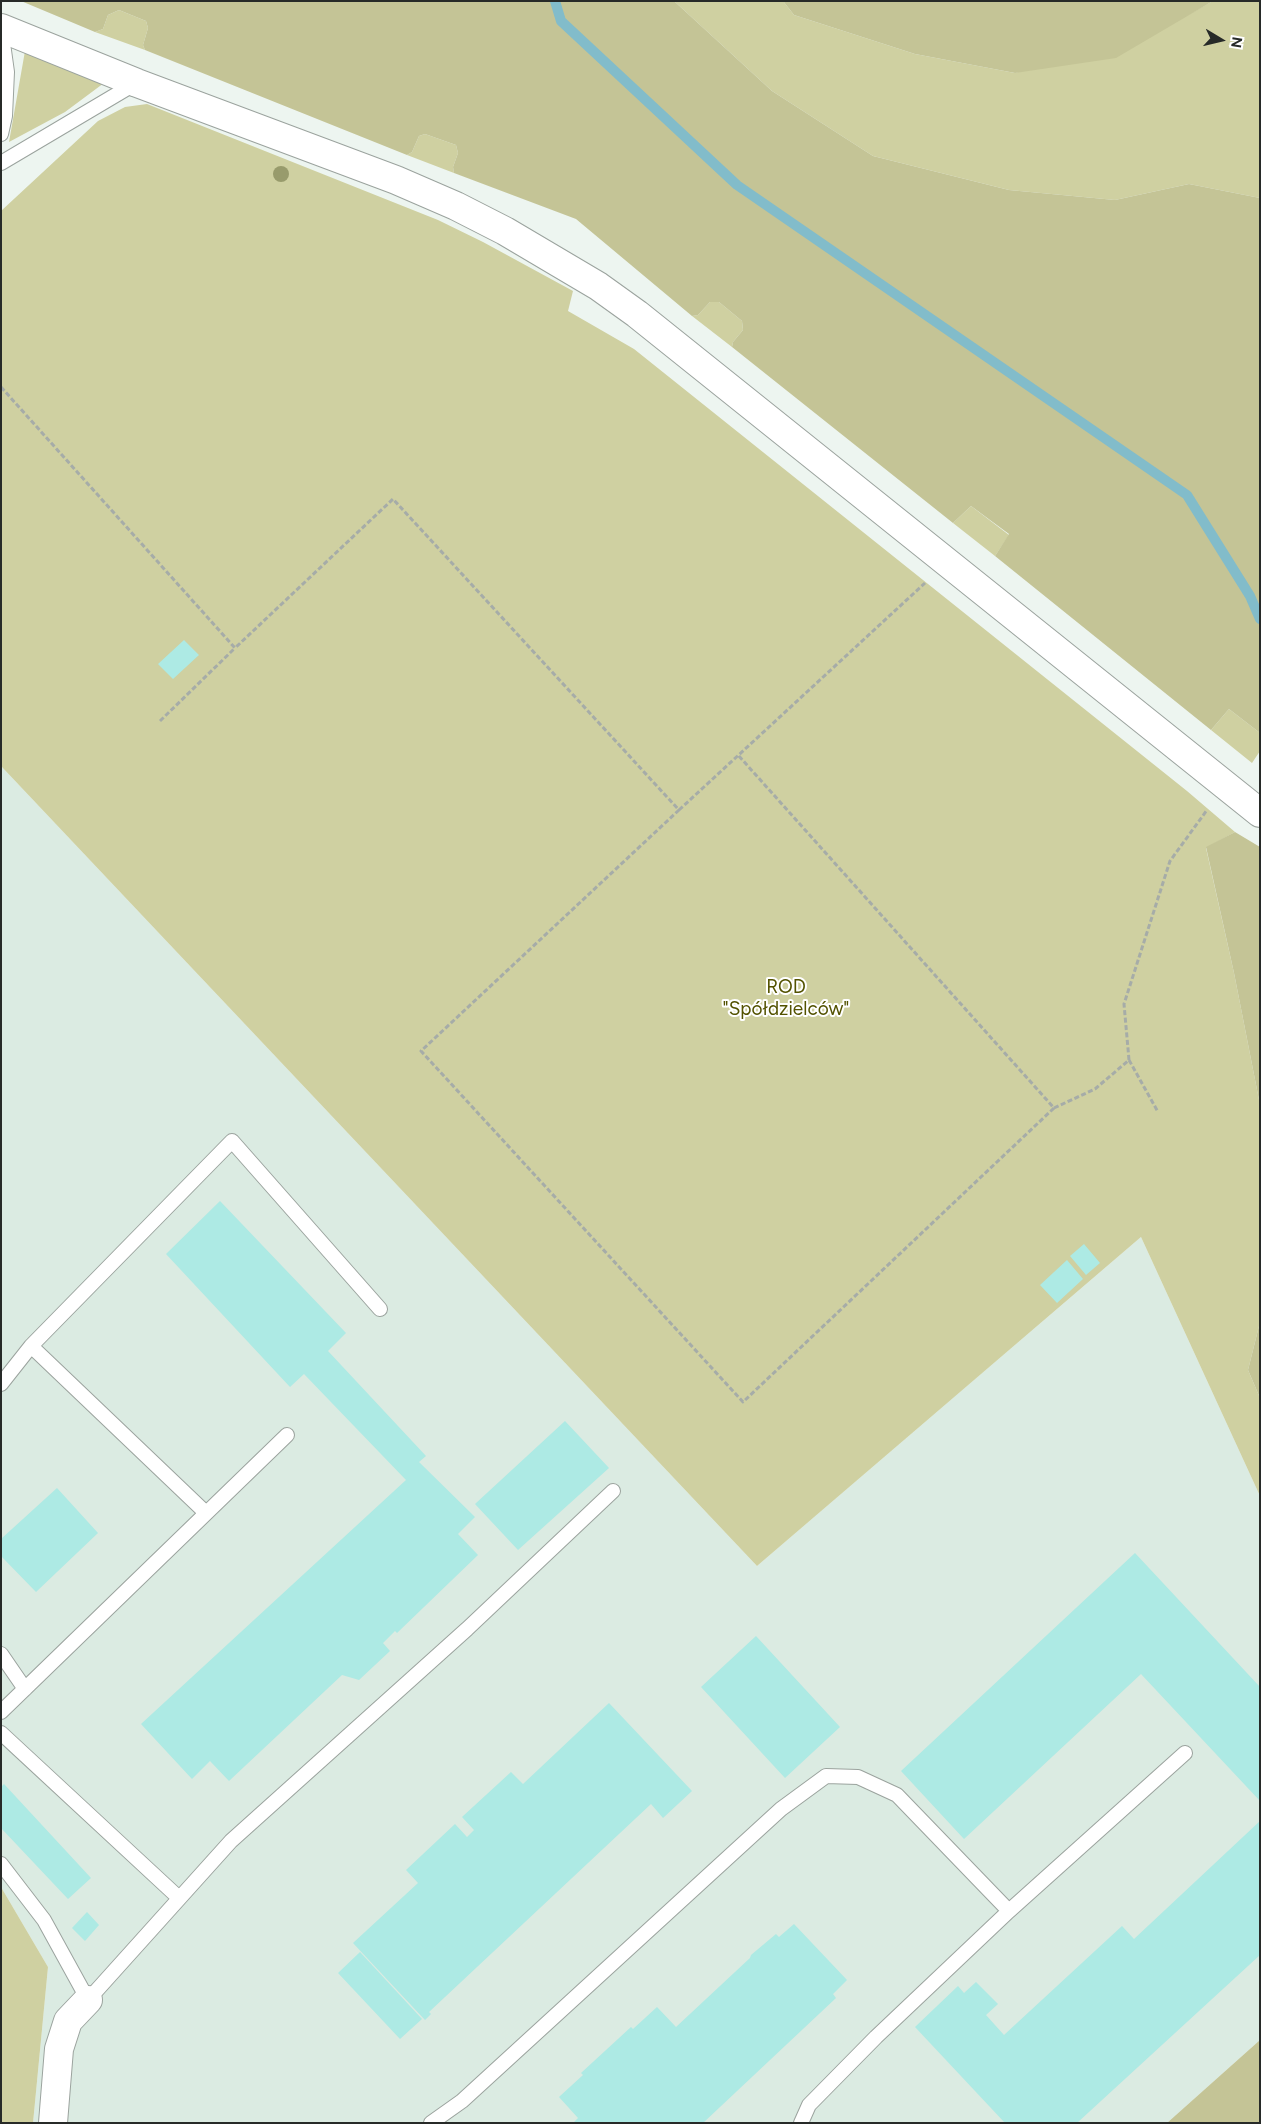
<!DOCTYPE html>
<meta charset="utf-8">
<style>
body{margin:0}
#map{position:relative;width:1261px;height:2124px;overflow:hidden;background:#edf5f0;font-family:Figtree,sans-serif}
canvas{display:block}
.frame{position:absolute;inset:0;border:2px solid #272a28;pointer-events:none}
.north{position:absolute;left:1196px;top:15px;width:50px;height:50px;-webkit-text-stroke:4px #fff;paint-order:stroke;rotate:99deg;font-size:14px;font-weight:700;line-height:20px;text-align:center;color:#272a28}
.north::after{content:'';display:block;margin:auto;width:18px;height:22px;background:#272a28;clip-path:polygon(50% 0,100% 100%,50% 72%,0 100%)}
</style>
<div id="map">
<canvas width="1261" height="2124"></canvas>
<div class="frame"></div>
<div class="north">N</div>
</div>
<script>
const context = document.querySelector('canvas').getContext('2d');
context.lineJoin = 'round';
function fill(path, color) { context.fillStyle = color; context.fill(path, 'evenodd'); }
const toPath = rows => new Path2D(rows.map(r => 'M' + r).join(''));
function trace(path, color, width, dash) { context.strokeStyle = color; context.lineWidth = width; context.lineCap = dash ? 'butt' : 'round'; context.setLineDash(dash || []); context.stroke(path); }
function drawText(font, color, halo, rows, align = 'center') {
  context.font = font + ' Figtree,sans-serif'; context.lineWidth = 4; context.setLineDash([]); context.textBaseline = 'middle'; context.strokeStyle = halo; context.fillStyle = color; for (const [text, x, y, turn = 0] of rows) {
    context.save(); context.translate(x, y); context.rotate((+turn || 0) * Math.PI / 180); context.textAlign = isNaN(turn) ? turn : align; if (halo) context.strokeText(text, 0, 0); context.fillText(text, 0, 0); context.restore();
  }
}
const built = toPath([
 [1,766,757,1566,1141,1237,1260,1496,1260,2040,1167,2123,33,2123,48,1967,1,1887]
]);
const green = toPath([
 [674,1,783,1,794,15,915,54,1015,73,1186,16,1213,1,1260,1,1260,198,1189,184,1115,200,1009,190,873,156,772,91],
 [119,10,146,21,148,28,143,45,145,50,95,32,103,29,108,15],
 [25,51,104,83,65,112,9,142],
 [147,104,438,220,483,242,573,291,568,311,634,349,1187,791,1235,832,1206,848,1234,973,1260,1105,1260,1322,1248,1370,1260,1398,1260,1496,1141,1237,757,1566,1,766,1,211,98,121,125,107],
 [425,134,456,145,458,153,453,167,454,173,407,155,412,152,419,136],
 [710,302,719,302,742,321,743,330,733,342,732,347,692,316,698,315],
 [971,506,1009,535,995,556,953,523],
 [1229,709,1260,733,1260,751,1252,763,1211,730],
 [1,1887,48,1967,33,2123,1,2123]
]);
const forest = toPath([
 [21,1,674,1,772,91,873,156,1009,190,1115,200,1189,184,1260,198,1260,733,1229,709,1211,730,995,556,1009,534,971,506,953,523,732,347,733,342,743,330,742,321,719,302,710,302,698,315,692,316,576,219,454,173,453,167,458,153,456,145,425,134,419,136,412,152,407,155,145,50,143,45,148,28,146,21,119,10,108,15,103,29,95,32],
 [783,1,1213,1,1116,58,1015,73,915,54,794,15],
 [1235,832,1260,847,1260,1105,1234,973,1206,847],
 [1260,1322,1260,1398,1248,1370],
 [1260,2040,1260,2123,1167,2123]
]);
const stream = toPath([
 [555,1,561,21,737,185,1187,495,1250,596,1260,619]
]);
const building = toPath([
 [184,640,199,655,173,679,158,664],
 [220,1201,346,1333,328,1351,426,1456,419,1462,475,1517,458,1534,478,1555,397,1633,395,1631,383,1643,390,1651,359,1680,342,1675,229,1781,210,1761,192,1779,141,1724,406,1480,304,1374,290,1387,166,1254],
 [1084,1244,1100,1263,1086,1275,1070,1256],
 [1067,1260,1083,1279,1057,1303,1040,1285],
 [565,1421,609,1468,518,1550,475,1504],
 [57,1488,98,1533,36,1592,1,1556,1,1539],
 [1135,1553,1260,1687,1260,1801,1141,1674,964,1839,901,1771],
 [756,1636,840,1727,785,1778,701,1687],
 [609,1703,692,1791,663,1818,651,1804,429,2012,431,2014,425,2020,353,1943,418,1883,406,1870,455,1824,467,1837,474,1830,462,1817,511,1772,523,1784],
 [4,1784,91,1878,68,1899,1,1828,1,1787],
 [1260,1821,1260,1955,1077,2123,1005,2123,915,2027,958,1986,964,1993,976,1982,998,2004,986,2015,1004,2035,1122,1926,1134,1939],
 [87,1912,99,1925,85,1941,72,1928],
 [794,1924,847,1980,833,1994,836,1998,703,2123,573,2123,578,2118,559,2097,583,2075,581,2073,631,2027,633,2029,657,2007,676,2027,750,1958,751,1955,776,1934,779,1937],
 [360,1952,422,2019,400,2039,338,1973]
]);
const path = toPath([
 [1,387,235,648,393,499,679,810,421,1051,743,1402,1054,1108,738,755],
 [160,721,235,648],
 [679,810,925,583],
 [1129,1060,1158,1112],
 [1054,1108,1095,1089,1129,1060,1124,1004,1170,861,1207,810]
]);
const lane = toPath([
 [1,29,7,72,5,116,1,134],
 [1,163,136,83],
 [31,1346,206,1513],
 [1,1384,31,1346,232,1141,380,1309],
 [1,1654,25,1689],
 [1,1712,287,1435],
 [1,1733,179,1898],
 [1,1864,44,1920,88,2000,231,1841,467,1629,613,1491],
 [1009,1911,1185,1753],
 [431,2123,462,2101,781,1809,826,1776,858,1777,897,1795,1009,1911,876,2037,809,2105,801,2123]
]);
const street = toPath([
 [1,28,137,83,396,180,456,206,505,231,598,286,637,314,1260,813],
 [53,2123,59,2049,68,2021,88,2000]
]);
const trees = [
 [281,174]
];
const parkNames = [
 ["ROD",786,987],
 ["\"Spółdzielców\"",786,1009]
];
fill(built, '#dbebe2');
fill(green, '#cfd0a1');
fill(forest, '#c4c496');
trace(stream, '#82bcca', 10);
fill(building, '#adeae4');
trace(lane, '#9ba39e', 16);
trace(street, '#9ba39e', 30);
trace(path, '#a6aca8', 3, [5, 2.5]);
trace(lane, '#fff', 14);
trace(street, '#fff', 28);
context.fillStyle = '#989b6c';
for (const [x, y] of trees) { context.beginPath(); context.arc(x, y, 8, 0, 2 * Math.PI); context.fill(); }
drawText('19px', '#535200', '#fff', parkNames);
</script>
